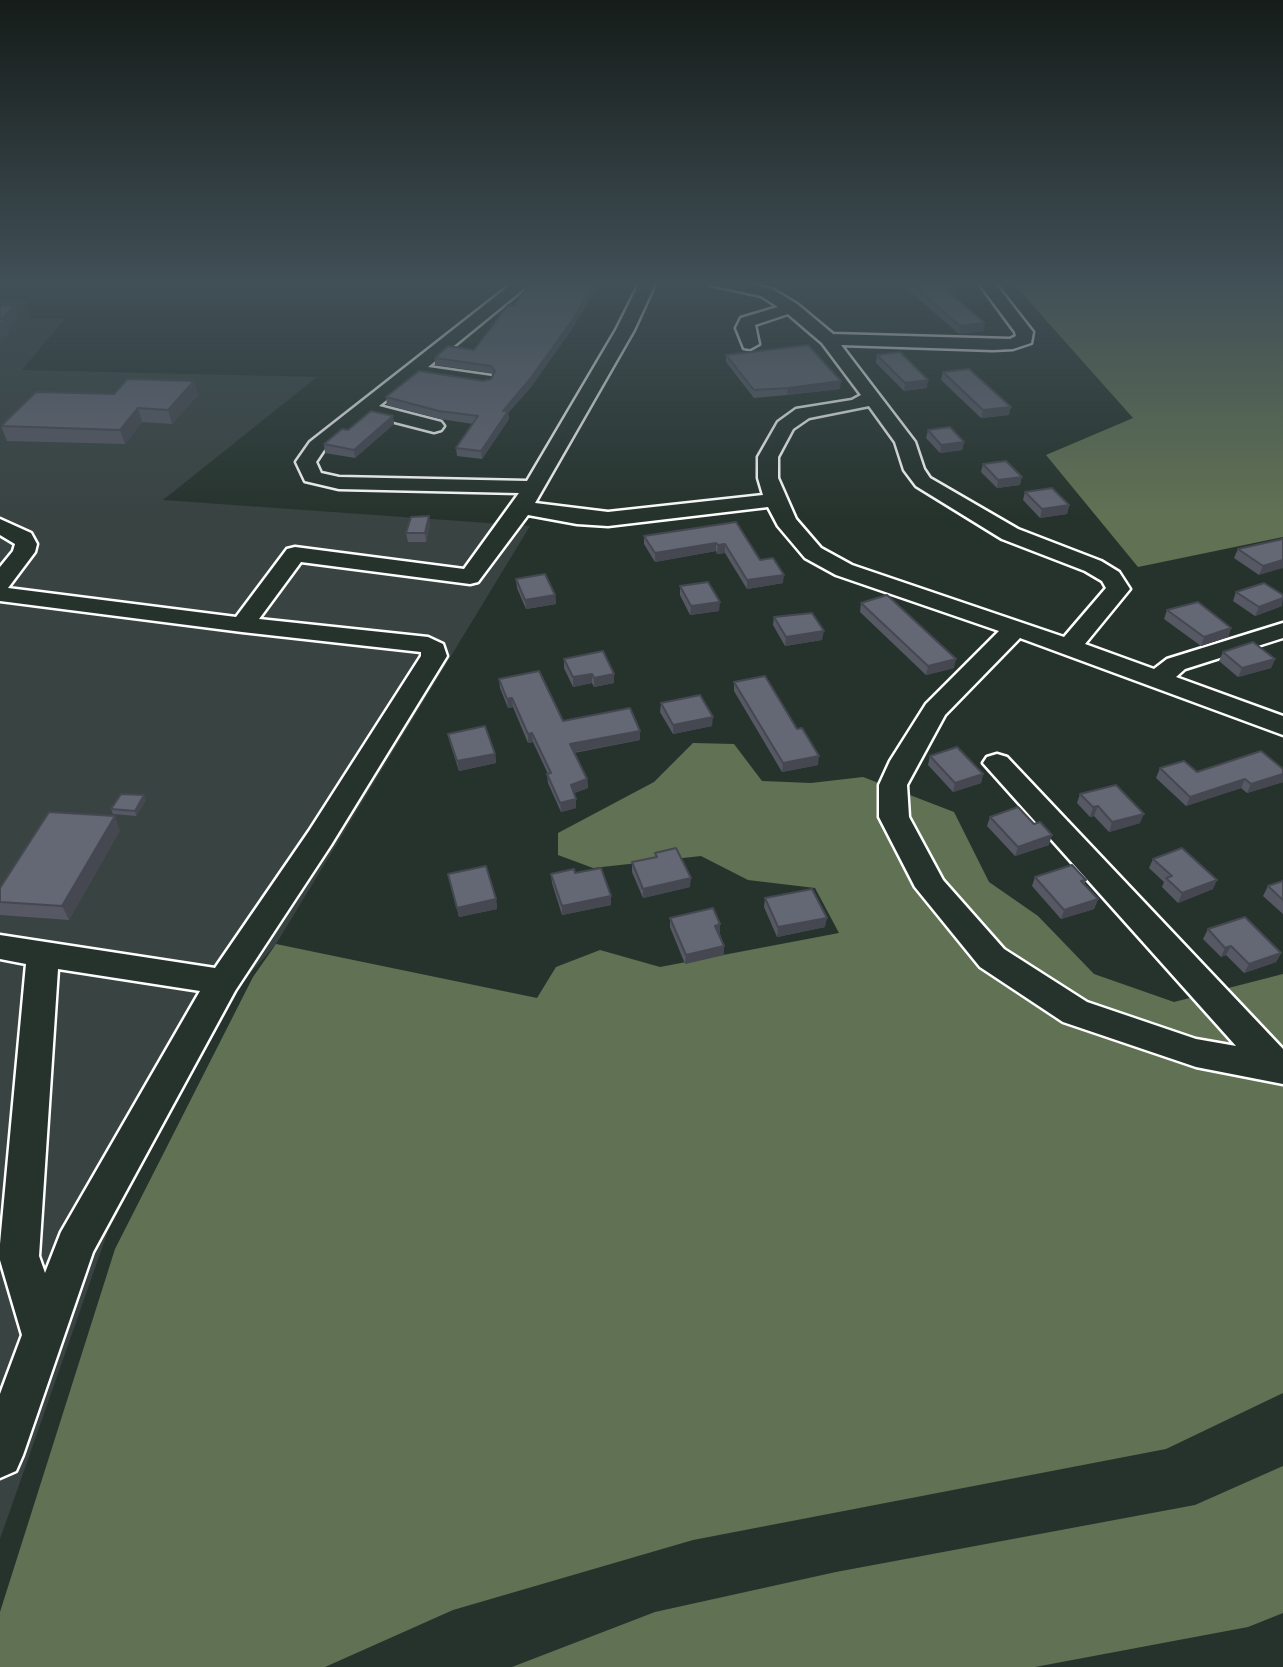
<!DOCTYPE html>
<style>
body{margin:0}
canvas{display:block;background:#26332d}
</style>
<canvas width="1283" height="1667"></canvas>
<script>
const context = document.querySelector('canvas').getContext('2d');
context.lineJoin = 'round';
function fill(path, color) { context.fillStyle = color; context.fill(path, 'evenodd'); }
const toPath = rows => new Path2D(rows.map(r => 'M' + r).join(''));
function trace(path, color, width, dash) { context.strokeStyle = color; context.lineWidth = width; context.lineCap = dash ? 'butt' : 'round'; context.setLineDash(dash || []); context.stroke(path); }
const built = toPath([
 [0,301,26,301,31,319,65,319,22,370,317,377,163,500,530,526,276,944,239,986,108,1231,0,1539]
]);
const green = toPath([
 [1012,282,1283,282,1283,537,1138,567,1046,455,1133,418],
 [693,743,734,744,762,781,811,783,863,777,954,812,989,882,1038,916,1094,974,1174,1002,1283,974,1283,1393,1166,1449,693,1540,453,1610,325,1667,0,1667,0,1612,115,1249,253,977,276,944,537,998,556,967,600,950,660,967,839,933,815,888,748,880,701,856,593,868,558,855,558,833,654,782],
 [1283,1466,1283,1613,1248,1627,1035,1667,512,1667,655,1612,836,1572,1195,1505]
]);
const minor = toPath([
 [514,282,532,282,428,367,491,376,493,380,491,384,484,386,417,376,379,406,441,422,444,426,441,430,434,432,368,415,324,450,316,462,321,473,339,477,527,481,616,330,640,282,656,282,634,330,535,503,608,512,763,495,758,478,758,457,778,422,796,409,852,400,861,395,822,343,788,314,755,325,759,344,750,349,744,348,736,328,741,318,778,307,761,296,711,285,709,282,739,282,772,289,797,304,833,334,1010,339,1016,336,1015,332,978,282,994,282,1033,332,1031,343,1013,349,993,350,841,345,915,442,924,469,930,478,1018,529,1101,561,1119,572,1130,589,1085,644,1154,669,1167,659,1283,623,1283,638,1185,669,1176,677,1283,716,1283,735,1020,638,945,715,907,785,909,817,943,880,1004,949,1087,1002,1196,1039,1236,1046,983,763,987,757,997,754,1007,757,1283,1049,1283,1084,1196,1067,1063,1022,980,967,915,887,879,817,879,785,890,761,926,704,999,631,836,575,805,558,778,526,768,507,608,526,577,524,528,515,478,582,470,584,301,562,259,619,428,637,443,644,447,656,331,845,235,991,93,1252,23,1455,16,1471,0,1478,0,1394,22,1335,0,1260,0,1244,26,964,0,959,0,935,215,968,309,831,421,656,421,652,242,632,0,601,0,567,13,551,15,544,0,535,0,519,31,533,37,544,35,552,8,588,236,617,287,549,295,547,464,569,519,493,339,489,305,481,296,462,310,442,514,282],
 [869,406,895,442,904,470,916,486,1002,539,1085,571,1102,581,1106,588,1064,637,852,565,821,548,796,519,778,478,778,457,793,429,809,418,869,406],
 [58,969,200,991,61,1232,45,1273,39,1256,58,969]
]);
const wall = toPath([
 [883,282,950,282,956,295,952,296,984,331,959,334,903,285,888,286],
 [572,329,531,387,508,413,509,419,482,459,457,456,456,448,473,424,440,419,387,405,386,397,483,381,491,379,493,375,491,373,435,365,435,358],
 [726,355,840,389,787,395,754,398,726,362],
 [877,355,927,388,904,391,876,363],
 [943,372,1009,415,981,418,941,380],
 [194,381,198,395,172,424,142,422,125,444,7,441,1,426,114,394],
 [394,424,355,458,325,453,324,444,348,430],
 [928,430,964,442,962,450,940,453,926,438],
 [983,464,1020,485,997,488,981,472],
 [1025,492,1069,505,1067,514,1040,518,1023,500],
 [736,522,760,560,783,583,747,589,725,553,717,554,716,551,655,562,644,544,644,536],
 [430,525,426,542,408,542,406,533],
 [1283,539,1259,575,1234,558,1238,549],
 [516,579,555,595,556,604,526,609,517,588],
 [680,586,719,611,690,615,680,595],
 [1236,592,1282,606,1255,616,1233,601],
 [861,603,954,668,926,675,860,612],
 [1167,610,1231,628,1228,637,1201,646,1164,619],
 [774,617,822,640,785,646,773,625],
 [1223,652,1275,659,1271,668,1238,677,1219,661],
 [564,659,614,683,594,687,592,683,573,687,564,668],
 [499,679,563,721,640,731,640,740,574,753,587,779,588,788,574,793,576,799,576,808,561,812,548,783,547,774,548,774,533,742,528,743,513,707,508,708,500,688],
 [734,682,797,729,818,765,782,772,734,691],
 [661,703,712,726,673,734,660,712],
 [448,734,495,754,496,763,459,771,450,743],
 [930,756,983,774,981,783,953,792,928,765],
 [1160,768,1197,772,1283,782,1247,793,1241,788,1186,806,1156,778],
 [1080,794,1140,823,1109,832,1094,816,1090,817,1077,803],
 [146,800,136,816,113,814,111,809],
 [990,817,1049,845,1015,856,987,826],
 [120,830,69,920,0,915,0,888],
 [655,853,690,887,643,898,632,872,632,862,655,857],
 [1153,859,1213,889,1178,903,1162,887,1164,882,1149,868],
 [575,873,611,905,562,915,552,883,551,874],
 [448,874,496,899,497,909,459,917],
 [1035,877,1086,880,1084,885,1098,899,1094,909,1061,919,1032,886],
 [1283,879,1283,914,1263,896,1268,886,1282,882],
 [765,898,825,927,777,937,764,907],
 [670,918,720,934,724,946,724,955,685,964,670,927],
 [1208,929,1281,953,1276,962,1244,973,1226,955,1221,957,1203,939]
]);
const shadedWall = toPath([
 [596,282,601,282,572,329,531,387,508,413,509,419,482,459,481,451,503,411],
 [889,282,903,282,903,285,888,286],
 [957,288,956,295,943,297,945,289],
 [15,306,19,317,9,328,10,331,0,343,0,326,1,319],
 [985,323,984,331,959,334,960,326],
 [928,380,927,388,904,391,905,383],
 [194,381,198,395,172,424,168,410],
 [841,381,840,389,787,395,788,388],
 [1011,407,1009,415,981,418,983,410],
 [138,408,142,422,125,444,120,430],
 [393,416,394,424,355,458,354,450],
 [964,442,962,450,940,453,941,445],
 [1022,477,1020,485,997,488,998,480],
 [1069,505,1067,514,1040,518,1042,509],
 [429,516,430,525,426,542,425,533],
 [716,543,716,551,655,562,655,553],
 [725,544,725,553,717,554,718,545],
 [1283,560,1283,568,1259,575,1263,566],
 [784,575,783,583,747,589,747,580],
 [555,595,556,604,526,609,525,600],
 [1283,598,1282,606,1255,616,1259,607],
 [720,602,719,611,690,615,691,606],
 [1231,628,1228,637,1201,646,1204,637],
 [824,631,822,640,785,646,786,637],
 [956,659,954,668,926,675,928,666],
 [1275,659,1271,668,1238,677,1242,668],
 [592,674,592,683,573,687,573,677],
 [614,674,614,683,594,687,594,678],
 [512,698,513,707,508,708,507,699],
 [713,717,712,726,673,734,673,725],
 [640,731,640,740,570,753,570,744],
 [532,733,533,742,528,743,528,734],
 [495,754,496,763,459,771,457,761],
 [819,756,818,765,782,772,783,763],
 [983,774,981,783,953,792,955,783],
 [1283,774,1283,782,1247,793,1251,784],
 [587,779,588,788,572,794,571,785],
 [1245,779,1241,788,1186,806,1190,797],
 [144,795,146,800,136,816,135,811],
 [576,799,576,808,561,812,560,803],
 [1098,806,1094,816,1090,817,1093,807],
 [1144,814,1140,823,1109,832,1112,822],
 [115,816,120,830,69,920,62,906],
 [1052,835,1049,845,1015,856,1018,847],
 [691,878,690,887,643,898,643,889],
 [1217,880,1213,889,1178,903,1182,893],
 [611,896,611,905,562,915,562,906],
 [496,899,497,909,459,917,457,908],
 [1098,899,1094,909,1061,919,1064,910],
 [827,918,825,927,777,937,778,927],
 [720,924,720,934,715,935,715,926],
 [724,946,724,955,685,964,686,955],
 [1231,946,1226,955,1221,957,1225,948],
 [1281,953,1276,962,1244,973,1249,964]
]);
const building = toPath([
 [531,282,596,282,571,322,530,379,503,411,508,411,481,451,456,448,478,416,439,411,386,397,419,371,483,381,491,379,495,371,491,366,435,358,448,346,474,350,508,305,514,306,531,282],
 [909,282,950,282,957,288,945,289,985,323,960,326,909,282],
 [0,306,15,306,1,319,6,319,0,326,0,306],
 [808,345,841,381,788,388,754,390,726,355,808,345],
 [900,352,928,380,905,383,877,355,900,352],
 [969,369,1011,407,983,410,943,372,969,369],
 [127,379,194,381,168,410,138,408,120,430,1,426,36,392,114,394,127,379],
 [371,411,393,416,354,450,324,444,342,429,348,430,371,411],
 [950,427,964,442,941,445,928,430,950,427],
 [1006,461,1022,477,998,480,983,464,1006,461],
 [1052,488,1069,505,1042,509,1025,492,1052,488],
 [429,516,425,533,406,533,411,517,429,516],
 [736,522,760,560,773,558,784,575,747,580,725,544,718,545,716,543,655,553,644,536,736,522],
 [1283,539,1283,560,1263,566,1238,549,1283,539],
 [545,574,555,595,525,600,516,579,545,574],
 [708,582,720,602,691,606,680,586,708,582],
 [1264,583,1283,595,1283,598,1259,607,1236,592,1264,583],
 [887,595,956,659,928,666,861,603,887,595],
 [1198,602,1231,628,1204,637,1167,610,1198,602],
 [812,613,824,631,786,637,774,617,812,613],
 [1253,642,1275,659,1242,668,1223,652,1253,642],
 [603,651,614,674,594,678,592,674,573,677,564,659,603,651],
 [539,671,563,721,630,708,640,731,570,744,587,779,571,785,576,799,560,803,547,774,551,773,532,733,528,734,512,698,507,699,499,679,539,671],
 [765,676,797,729,802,728,819,756,783,763,734,682,765,676],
 [700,695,713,717,673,725,661,703,700,695],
 [485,726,495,754,457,761,448,734,485,726],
 [957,747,983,774,955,783,930,756,957,747],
 [1261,751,1283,769,1283,774,1251,784,1245,779,1190,797,1160,768,1184,761,1197,772,1261,751],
 [1116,785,1144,814,1112,822,1098,806,1093,807,1080,794,1116,785],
 [121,794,144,795,135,811,111,809,121,794],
 [1018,807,1034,824,1040,822,1052,835,1018,847,990,817,1018,807],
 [49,812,115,816,62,906,0,902,0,888,49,812],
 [676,848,691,878,643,889,632,862,657,857,655,853,676,848],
 [1182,848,1217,880,1182,893,1166,878,1172,876,1153,859,1182,848],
 [1072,865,1086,880,1081,881,1098,899,1064,910,1035,877,1072,865],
 [486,866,496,899,457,908,448,874,486,866],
 [601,868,611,896,562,906,551,874,574,869,575,873,601,868],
 [1283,881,1283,900,1268,886,1283,881],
 [812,889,827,918,778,927,765,898,812,889],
 [713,908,720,924,715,926,724,946,686,955,670,918,713,908],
 [1245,917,1281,953,1249,964,1231,946,1225,948,1208,929,1245,917]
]);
fill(built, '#394342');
fill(green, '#617153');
trace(minor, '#fff', 5);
fill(minor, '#26332d');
fill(wall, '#565964');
fill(shadedWall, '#464851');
fill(building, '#646774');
trace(building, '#464851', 2);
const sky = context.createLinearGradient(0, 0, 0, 515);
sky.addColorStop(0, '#151c19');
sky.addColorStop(0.55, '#415057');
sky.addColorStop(1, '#41505700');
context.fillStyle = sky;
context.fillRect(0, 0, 1283, 515);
</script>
